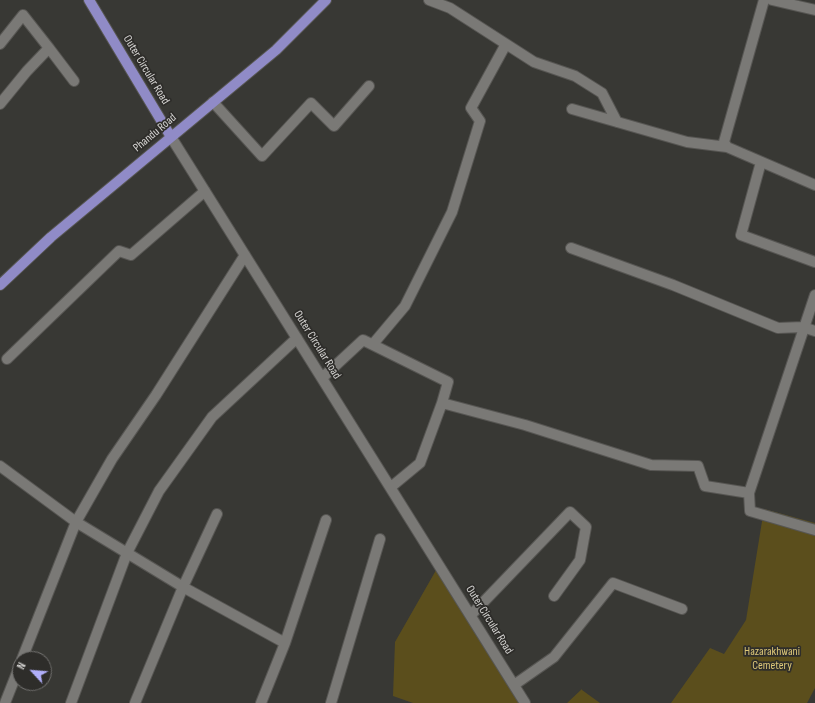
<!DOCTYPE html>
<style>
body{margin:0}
#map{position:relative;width:815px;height:703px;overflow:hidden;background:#383834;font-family:"Sofia Sans Condensed",sans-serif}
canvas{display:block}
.north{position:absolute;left:12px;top:651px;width:40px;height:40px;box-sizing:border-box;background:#2e2d2a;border:1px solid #71706e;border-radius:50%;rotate:296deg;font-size:11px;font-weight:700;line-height:16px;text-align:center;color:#d6d5d3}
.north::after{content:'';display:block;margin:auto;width:14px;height:18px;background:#b0aefa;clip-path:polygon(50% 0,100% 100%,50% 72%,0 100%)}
</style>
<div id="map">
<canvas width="815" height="703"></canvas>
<div class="north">N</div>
</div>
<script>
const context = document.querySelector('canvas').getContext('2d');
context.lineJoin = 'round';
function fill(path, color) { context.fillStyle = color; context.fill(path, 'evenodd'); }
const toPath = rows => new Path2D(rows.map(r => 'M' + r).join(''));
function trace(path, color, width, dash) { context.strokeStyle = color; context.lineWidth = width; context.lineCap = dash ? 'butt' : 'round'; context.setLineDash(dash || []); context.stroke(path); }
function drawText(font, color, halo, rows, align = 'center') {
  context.font = font + ' "Sofia Sans Condensed",sans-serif'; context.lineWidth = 3.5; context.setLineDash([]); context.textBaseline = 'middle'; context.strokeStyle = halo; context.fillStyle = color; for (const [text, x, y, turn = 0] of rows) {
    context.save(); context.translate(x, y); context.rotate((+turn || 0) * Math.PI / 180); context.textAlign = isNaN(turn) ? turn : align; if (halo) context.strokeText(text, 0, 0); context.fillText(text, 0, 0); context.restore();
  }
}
const green = toPath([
 [764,509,815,523,815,688,807,703,671,703,710,648,724,654,746,620],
 [439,565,525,703,413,703,393,696,395,642],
 [582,689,582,690,600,703,567,703]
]);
const minor = toPath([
 [772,0,815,10],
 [0,44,23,15,49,48,27,71,0,104],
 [506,44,534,62,575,76,602,93,617,122],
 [49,48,74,81],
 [213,102,262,156,311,103,334,126,369,86],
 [572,109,687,142,727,147,815,185],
 [171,137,525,703],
 [727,147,724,142,764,0],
 [761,162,741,235,815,262],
 [571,248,673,285,778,328,803,327,815,331],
 [373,344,405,306,452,212,480,121,471,108,506,44,450,8,429,0],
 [7,359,119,251,131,255,205,191],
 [322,378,363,340,448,382,442,403],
 [0,466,76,522,183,587,285,643],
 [391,487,420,463,442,403,525,425,651,465,698,466,705,486,749,493,815,295],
 [749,493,750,511,815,530],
 [471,615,570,512,586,527,580,560,554,596],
 [22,659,76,522,112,459,156,395,245,255],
 [514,685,554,657,613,583,682,609],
 [5,703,20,665],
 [71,703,127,553,159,491,212,417,297,338],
 [135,703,183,587,217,514],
 [261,703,285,643,326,520],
 [331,703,380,539]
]);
const major = toPath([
 [89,0,171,137],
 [0,285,51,237,276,50,326,0]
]);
const streetNames = [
 ["Outer Circular Road",146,70,59],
 ["Phandu Road",155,133,-40],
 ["Outer Circular Road",317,345,58],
 ["Outer Circular Road",489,620,58]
];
const parkNames = [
 ["Hazarakhwani",772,652],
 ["Cemetery",772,666]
];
fill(green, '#5b4e1c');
trace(minor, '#575653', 12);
trace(major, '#575653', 12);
trace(minor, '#7a7976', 10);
trace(major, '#908bc7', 10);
drawText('12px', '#d6d5d3', '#2e2d2a', streetNames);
drawText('12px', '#ddc778', '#2e2d2a', parkNames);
</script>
